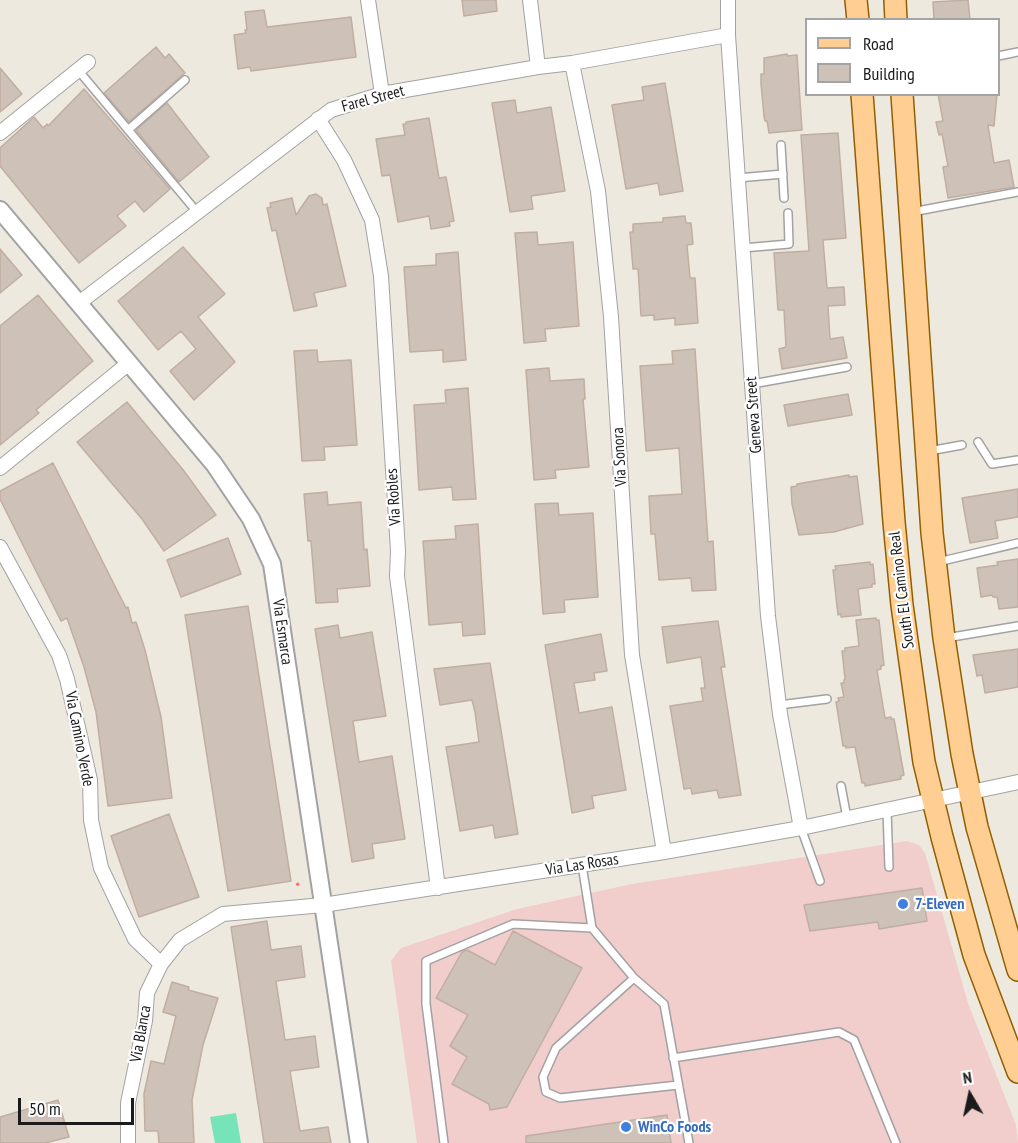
<!DOCTYPE html>
<style>
body{margin:0}
#map{position:relative;width:1018px;height:1143px;overflow:hidden;background:#eee9df;font-family:"PT Sans Narrow",sans-serif}
canvas{display:block}
.legend{position:absolute;left:805px;top:18px;width:195px;height:78px;box-sizing:border-box;background:#fff;border:2px solid #a4a4a4;margin:0;padding:8px 10px;list-style:none;font-size:18px;color:#1b1b1b}
.legend li{display:flex;align-items:center;gap:12px;height:30px}
.legend b{width:30px;border:2px solid #a4a4a4}
.north{position:absolute;left:940px;top:1065px;width:60px;height:60px;-webkit-text-stroke:4px #fff;paint-order:stroke;rotate:351deg;font-size:16px;font-weight:700;line-height:24px;text-align:center;color:#1b1b1b}
.north::after{content:'';display:block;margin:auto;width:21px;height:27px;background:#1b1b1b;clip-path:polygon(50% 0,100% 100%,50% 72%,0 100%)}
.scale{position:absolute;left:18px;top:1098px;width:116px;height:27px;box-sizing:border-box;border:3px solid #1b1b1b;border-top:0;padding-left:8px;font-size:18px;line-height:21px;white-space:nowrap;color:#1b1b1b;-webkit-text-stroke:4px #fff;paint-order:stroke}
</style>
<div id="map">
<canvas width="1018" height="1143"></canvas>
<ul class="legend">
<li><b style="height:8px;background:#ffce93"></b>Road</li>
<li><b style="height:16px;background:#cec1b8"></b>Building</li>
</ul>
<div class="north">N</div>
<div class="scale">50 m</div>
</div>
<script>
const context = document.querySelector('canvas').getContext('2d');
context.lineJoin = 'round';
function fill(path, color) { context.fillStyle = color; context.fill(path, 'evenodd'); }
const toPath = rows => new Path2D(rows.map(r => 'M' + r).join(''));
function trace(path, color, width, dash) { context.strokeStyle = color; context.lineWidth = width; context.lineCap = dash ? 'butt' : 'round'; context.setLineDash(dash || []); context.stroke(path); }
function drawText(font, color, halo, rows, align = 'center') {
  context.font = font + ' "PT Sans Narrow",sans-serif'; context.lineWidth = 4.5; context.setLineDash([]); context.textBaseline = 'middle'; context.strokeStyle = halo; context.fillStyle = color; for (const [text, x, y, turn = 0] of rows) {
    context.save(); context.translate(x, y); context.rotate((+turn || 0) * Math.PI / 180); context.textAlign = isNaN(turn) ? turn : align; if (halo) context.strokeText(text, 0, 0); context.fillText(text, 0, 0); context.restore();
  }
}
const commercial = toPath([
 [907,841,919,845,925,853,968,1003,1016,1125,1018,1143,417,1143,391,961,401,948,517,909,632,884]
]);
const pitch = toPath([
 [236,1113,241,1143,215,1143,210,1117]
]);
const building = toPath([
 [462,0,496,0,497,11,464,16,462,0],
 [968,0,970,20,934,19,933,2,968,0],
 [264,10,267,27,351,17,356,57,251,71,250,67,238,69,234,35,246,33,245,30,247,30,245,12,264,10],
 [156,47,165,58,169,54,185,73,129,122,104,93,156,47],
 [787,54,787,56,797,55,802,130,769,133,767,121,765,121,764,116,761,84,761,74,764,74,764,58,787,54],
 [0,68,22,94,0,112,0,68],
 [665,83,683,191,660,195,658,183,626,189,612,105,644,100,642,87,665,83],
 [84,89,170,189,144,212,135,201,117,216,126,226,79,263,0,166,0,148,34,117,43,128,47,124,48,126,84,89],
 [938,94,997,94,994,126,988,125,994,163,1009,160,1014,187,948,198,943,167,948,166,942,134,939,135,936,122,943,121,938,94],
 [515,100,517,113,551,107,565,191,531,196,533,209,510,212,492,103,515,100],
 [167,103,209,157,179,182,136,130,167,103],
 [429,118,439,178,446,177,454,221,449,222,450,226,431,229,429,216,398,222,390,175,382,176,376,139,405,135,403,124,406,124,406,122,429,118],
 [838,133,846,238,823,240,827,288,844,287,845,305,828,306,830,339,843,337,847,358,782,369,779,349,786,347,784,310,778,310,774,253,809,251,801,135,838,133],
 [316,194,322,198,323,205,327,204,346,286,314,293,317,306,294,311,276,230,272,231,267,208,271,207,270,203,292,198,296,215,309,196,316,194],
 [685,216,686,223,691,223,693,244,687,245,690,278,695,278,698,323,675,325,675,318,654,320,654,315,641,316,638,269,633,269,630,232,633,232,633,224,663,222,663,218,685,216],
 [537,232,538,245,573,242,579,326,545,329,546,341,524,343,515,233,537,232],
 [183,247,225,294,198,317,235,362,194,400,170,371,196,349,181,331,158,350,118,301,183,247],
 [0,249,22,275,0,293,0,249],
 [458,252,466,360,443,362,443,350,410,352,404,267,436,265,436,254,458,252],
 [38,295,93,361,36,410,39,413,0,445,0,326,38,295],
 [695,349,708,542,713,541,716,590,692,591,691,578,659,580,655,534,651,534,649,496,682,494,679,448,646,451,640,366,673,364,672,351,695,349],
 [317,350,318,362,351,360,357,445,324,447,325,460,302,461,294,351,317,350],
 [549,368,550,381,584,379,585,399,583,399,589,467,555,470,556,478,534,480,526,370,549,368],
 [468,388,476,499,453,500,452,487,419,490,414,405,446,403,445,390,468,388],
 [848,394,852,415,788,426,784,405,848,394],
 [127,402,184,471,216,515,164,551,142,519,77,442,127,402],
 [53,463,126,608,128,607,132,623,136,622,145,650,161,717,172,798,108,806,96,712,84,667,67,618,61,621,0,499,0,491,53,463],
 [849,475,849,477,857,476,863,524,834,532,799,535,792,504,791,487,797,486,797,484,849,475],
 [1018,489,1018,517,995,521,998,538,970,543,962,498,1018,489],
 [327,492,328,505,361,502,364,550,367,549,370,586,337,589,338,602,316,603,311,541,308,541,304,494,327,492],
 [558,503,559,515,593,513,598,597,564,600,565,612,543,614,535,504,558,503],
 [478,524,485,634,463,636,462,622,429,625,423,541,456,539,455,526,478,524],
 [228,538,241,574,181,597,167,560,228,538],
 [1018,559,1018,607,999,609,997,597,993,597,992,595,981,597,977,568,998,565,997,562,1018,559],
 [870,562,870,565,873,564,875,584,872,584,872,587,858,589,861,615,841,617,841,614,838,615,833,570,836,570,835,566,870,562],
 [248,606,291,881,228,891,185,615,248,606],
 [876,618,876,620,879,620,884,665,881,666,881,669,877,670,885,718,891,717,891,719,894,719,904,775,901,776,901,779,865,786,865,783,862,783,855,747,846,748,846,746,843,746,836,702,839,701,838,698,844,697,841,683,844,683,844,680,845,679,842,651,845,651,845,648,859,646,856,620,876,618],
 [718,621,725,667,721,667,741,795,719,798,717,790,692,794,691,788,684,789,670,706,703,701,701,688,705,688,701,657,667,663,662,627,718,621],
 [338,625,340,638,372,632,386,716,353,721,356,742,359,762,392,756,405,839,372,844,374,858,352,862,315,629,338,625],
 [601,634,607,671,594,673,595,680,574,683,579,713,612,707,626,790,592,796,594,808,572,813,545,645,601,634],
 [1018,649,1018,687,985,693,982,675,977,676,973,655,1018,649],
 [490,663,518,834,495,838,493,825,460,831,446,747,479,742,475,712,472,700,440,705,434,669,490,663],
 [169,814,199,897,139,917,111,836,169,814],
 [922,888,927,921,879,929,878,922,810,931,804,905,922,888],
 [267,921,271,950,301,946,305,977,276,981,285,1040,315,1036,319,1067,290,1071,300,1131,328,1127,331,1143,264,1143,231,927,267,921],
 [513,931,582,968,507,1107,490,1110,489,1104,452,1084,467,1057,450,1046,468,1015,436,998,462,952,467,950,495,965,513,931],
 [172,982,189,987,188,990,218,998,203,1045,192,1100,194,1143,159,1143,158,1131,145,1131,144,1094,151,1061,164,1064,176,1016,163,1012,172,982],
 [58,1100,69,1137,45,1143,0,1143,0,1117,58,1100],
 [667,1115,671,1143,526,1143,526,1136,667,1115]
]);
const path = toPath([
 [297,883,299,887]
]);
const service = toPath([
 [998,56,1018,52],
 [78,70,197,212],
 [128,130,185,80],
 [781,145,784,198],
 [738,178,783,174],
 [912,212,1018,192],
 [743,248,789,244,788,213],
 [752,384,847,367],
 [978,442,992,464,1018,460],
 [929,451,962,445],
 [938,562,1018,543],
 [946,638,1018,626],
 [779,705,827,699],
 [841,786,847,818],
 [887,810,889,867],
 [801,828,820,881],
 [582,865,592,928,634,978,556,1048,543,1077,546,1092,560,1098,678,1085],
 [634,978,664,1004,689,1143],
 [673,1058,839,1032,854,1040,896,1143],
 [444,1143,426,1004,426,961,513,924,592,928]
]);
const minor = toPath([
 [368,0,382,94],
 [530,0,538,67],
 [728,0,728,35,768,616,780,714,801,828],
 [572,63,598,191,611,317,632,655,664,852],
 [318,119,344,160,372,220,381,276,398,551,397,576,438,888],
 [0,133,88,62],
 [79,303,331,110,382,94,538,67,572,63,728,35],
 [0,468,129,363],
 [0,547,59,655,67,679,90,780,91,820,101,868,135,939,161,964],
 [128,1143,128,1103,145,1021,147,993,161,964,180,940,223,914,323,905,664,852,801,828,1018,782]
]);
const tertiary = toPath([
 [0,210,214,464,251,519,272,564,359,1143]
]);
const primary = toPath([
 [856,0,858,20],
 [895,0,896,20],
 [862,94,894,522,902,605,924,762,942,837,974,955,1018,1072],
 [902,94,932,533,944,638,962,754,977,827,1018,970]
]);
const markers = [
 [903,904,6,"#3f7fe0"],
 [626,1127,6,"#3f7fe0"]
];
const streetNames = [
 ["Farel Street",373,99,-15],
 ["Geneva Street",754,415,-94],
 ["Via Sonora",620,457,-93],
 ["Via Robles",394,497,-94],
 ["South El Camino Real",902,590,-97],
 ["Via Esmarca",282,632,82],
 ["Via Camino Verde",79,739,79],
 ["Via Las Rosas",582,865,-9],
 ["Via Blanca",141,1034,-80]
];
const shopNames = [
 ["7-Eleven",915,904],
 ["WinCo Foods",638,1127]
];
fill(commercial, '#f1cdcc');
fill(pitch, '#76e4b8');
fill(building, '#cec1b8');
trace(building, '#c0aea1', 1.5);
trace(service, '#a2a2a2', 10);
trace(minor, '#a2a2a2', 16);
trace(tertiary, '#a2a2a2', 20);
trace(primary, '#925f00', 24);
trace(path, '#ff6d5f', 3, [3, 3]);
trace(service, '#fff', 7);
trace(minor, '#fff', 14);
trace(tertiary, '#fff', 16);
trace(primary, '#ffce93', 21);
for (const [x, y, r, color] of markers) { const dot = new Path2D(); dot.arc(x, y, r, 0, 2 * Math.PI); context.fillStyle = color; context.fill(dot); trace(dot, '#fff', 2); }
drawText('16px', '#1b1b1b', '#fff', streetNames);
drawText('bold 16px', '#366cbe', '#fff', shopNames, 'left');
</script>
